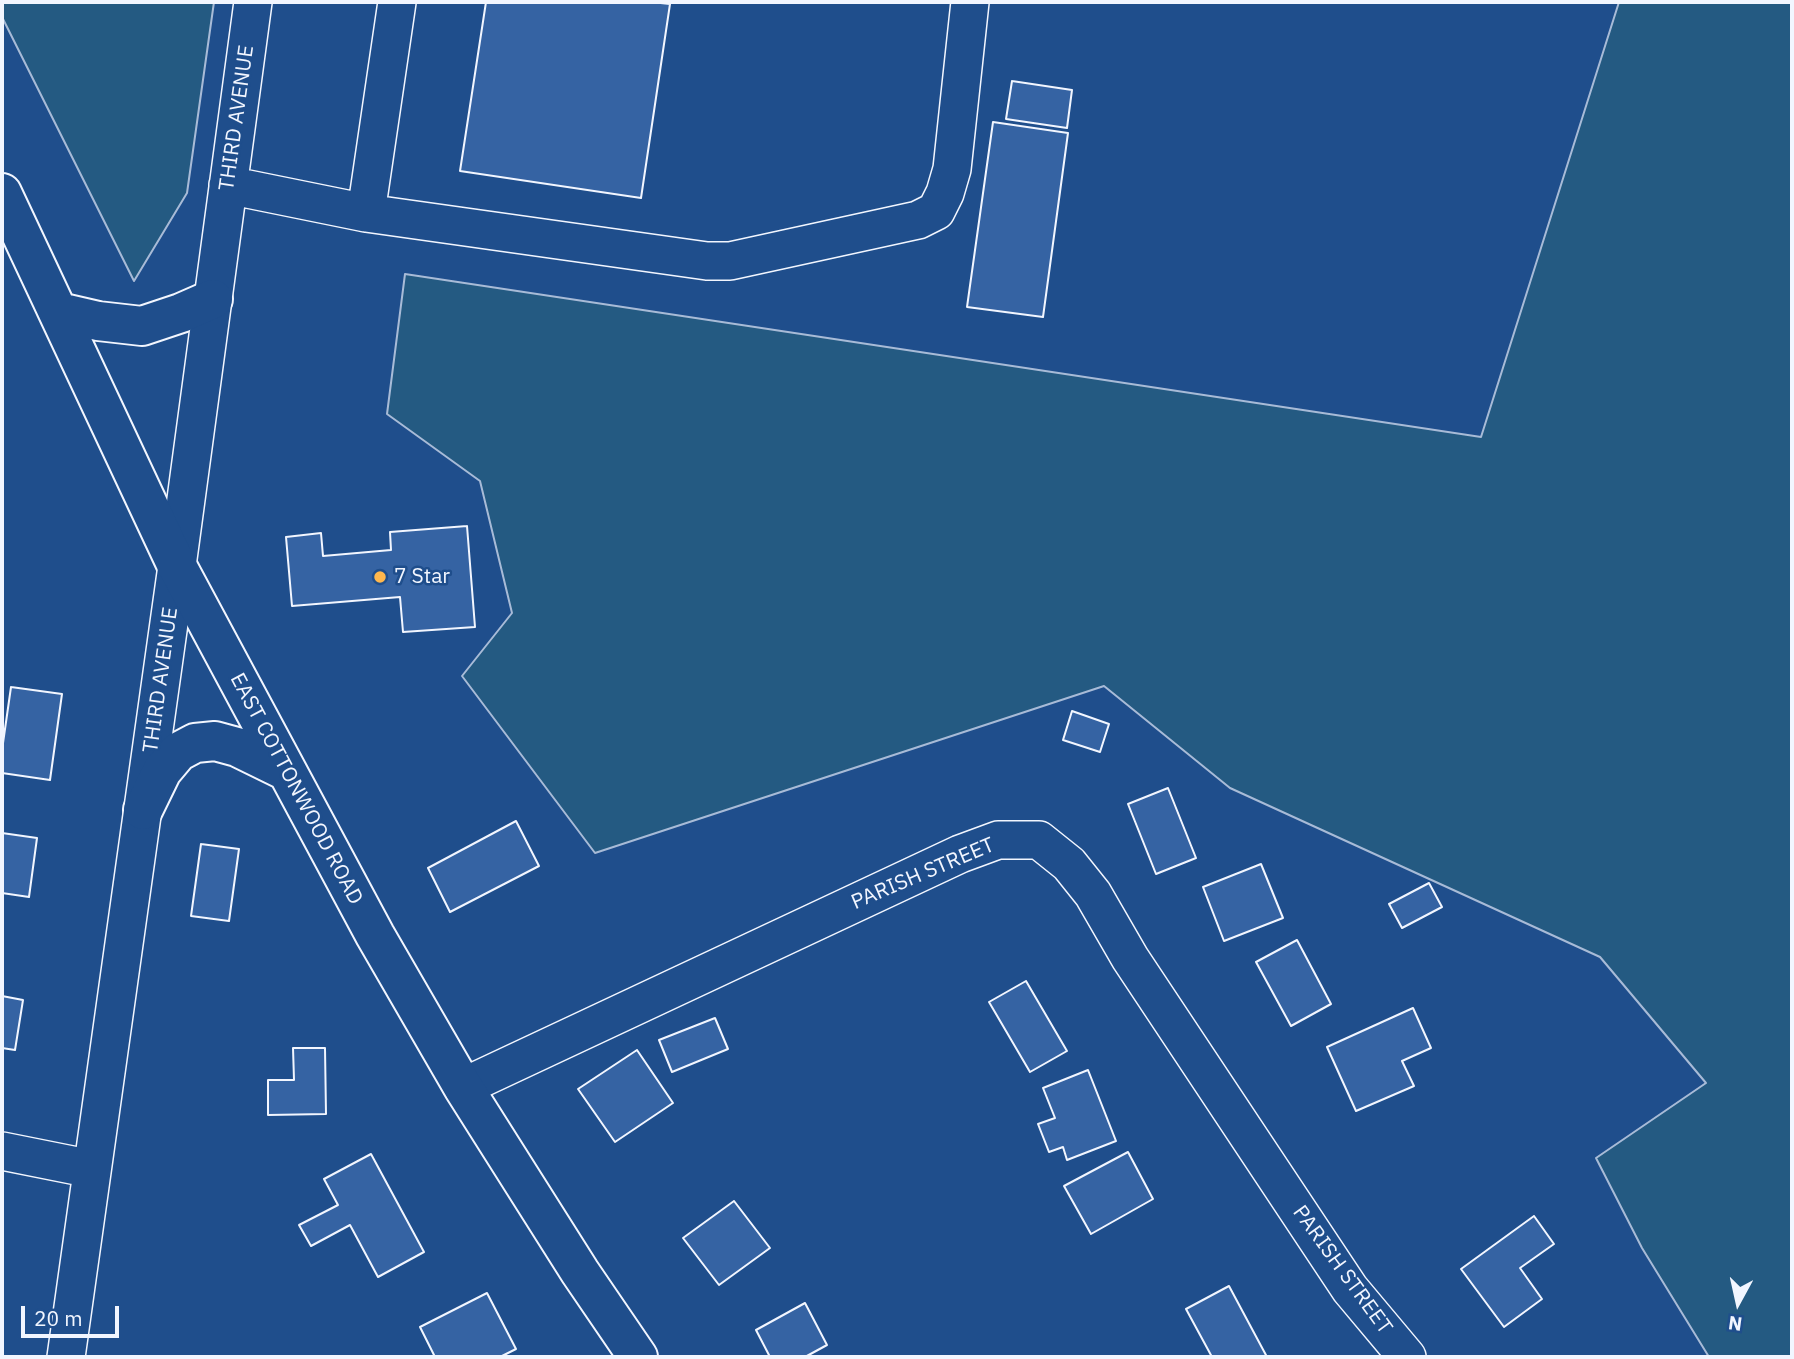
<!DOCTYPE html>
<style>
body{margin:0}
#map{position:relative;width:1794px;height:1359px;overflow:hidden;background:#1f4e8c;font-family:"IBM Plex Sans",sans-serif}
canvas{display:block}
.frame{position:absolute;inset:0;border:4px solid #f2f6ff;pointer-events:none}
.north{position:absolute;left:1703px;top:1268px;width:70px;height:70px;-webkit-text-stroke:5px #1f4e8c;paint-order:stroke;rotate:188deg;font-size:19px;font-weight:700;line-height:28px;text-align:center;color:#f2f6ff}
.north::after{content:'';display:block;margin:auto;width:24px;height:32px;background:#f2f6ff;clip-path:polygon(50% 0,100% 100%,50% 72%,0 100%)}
.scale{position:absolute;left:21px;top:1306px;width:98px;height:32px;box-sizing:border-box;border:4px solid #f2f6ff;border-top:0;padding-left:9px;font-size:21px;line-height:24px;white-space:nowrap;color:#f2f6ff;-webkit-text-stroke:5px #1f4e8c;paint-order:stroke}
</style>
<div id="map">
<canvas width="1794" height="1359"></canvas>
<div class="frame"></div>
<div class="north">N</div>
<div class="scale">20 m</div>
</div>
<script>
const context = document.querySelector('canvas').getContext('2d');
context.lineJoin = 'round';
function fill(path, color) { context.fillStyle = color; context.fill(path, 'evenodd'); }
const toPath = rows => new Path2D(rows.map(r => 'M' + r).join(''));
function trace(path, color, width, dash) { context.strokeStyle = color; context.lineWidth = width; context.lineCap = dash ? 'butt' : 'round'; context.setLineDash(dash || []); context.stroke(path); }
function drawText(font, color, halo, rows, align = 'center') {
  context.font = font + ' "IBM Plex Sans",sans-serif'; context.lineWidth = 5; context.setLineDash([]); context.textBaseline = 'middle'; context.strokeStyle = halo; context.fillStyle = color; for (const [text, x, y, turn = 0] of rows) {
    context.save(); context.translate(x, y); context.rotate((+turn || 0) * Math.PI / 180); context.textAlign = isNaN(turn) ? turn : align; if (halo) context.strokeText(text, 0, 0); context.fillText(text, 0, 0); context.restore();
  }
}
const green = toPath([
 [2,2,214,2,187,193,134,281,2,17,2,2],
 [1619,2,1792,2,1792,1357,1709,1357,1642,1248,1596,1158,1706,1083,1600,957,1230,788,1104,686,595,853,462,676,512,613,480,481,387,414,405,274,1481,437,1619,2]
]);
const building = toPath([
 [486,2,651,2,670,4,641,198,460,171,486,2],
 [1012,81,1072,90,1067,128,1006,119,1012,81],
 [993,122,1068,133,1043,317,967,307,993,122],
 [467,526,475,627,403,632,400,597,292,606,286,537,321,533,323,556,391,550,390,532,467,526],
 [11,687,62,694,50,780,2,773,2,750,11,687],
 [1072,711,1109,724,1100,752,1063,740,1072,711],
 [1168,788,1196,858,1156,874,1128,804,1168,788],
 [516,821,539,866,450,912,428,868,516,821],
 [2,833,37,838,29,897,2,893,2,833],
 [201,844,239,849,229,921,191,916,201,844],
 [1261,864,1283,918,1224,941,1203,887,1261,864],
 [1429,883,1442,907,1402,928,1389,904,1429,883],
 [1297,940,1331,1004,1291,1026,1256,962,1297,940],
 [1026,981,1067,1051,1030,1072,989,1002,1026,981],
 [2,996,23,1000,15,1050,2,1048,2,996],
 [1413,1008,1431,1048,1402,1061,1414,1086,1356,1111,1327,1047,1413,1008],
 [715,1018,728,1049,672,1072,659,1040,715,1018],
 [293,1048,325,1048,326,1114,268,1115,268,1080,294,1080,293,1048],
 [637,1050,673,1103,615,1142,578,1089,637,1050],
 [1088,1070,1116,1141,1067,1160,1063,1147,1049,1152,1038,1124,1055,1118,1043,1088,1088,1070],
 [1128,1152,1153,1199,1091,1234,1064,1186,1128,1152],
 [371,1154,424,1252,378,1277,350,1225,311,1246,299,1225,338,1205,324,1179,371,1154],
 [734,1201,770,1248,719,1285,683,1238,734,1201],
 [1534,1216,1554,1244,1520,1268,1542,1299,1504,1327,1461,1269,1534,1216],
 [1229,1286,1267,1357,1212,1357,1186,1309,1229,1286],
 [487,1293,516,1349,500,1357,435,1357,420,1327,487,1293],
 [805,1303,827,1345,805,1357,770,1357,756,1330,805,1303]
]);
const minor = toPath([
 [228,185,366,213,707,261,730,261,918,220,936,211,945,193,952,169,970,2],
 [366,213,397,2],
 [463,1087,960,854,998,840,1039,840,1069,864,1093,894,1130,958,1350,1289,1407,1357],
 [2,1151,92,1169],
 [66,1357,177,566,253,2]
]);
const major = toPath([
 [2,193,177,566,375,935,463,1087,580,1272,638,1357],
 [59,312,98,321,142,326,181,313,213,299],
 [143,810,162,771,178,752,195,743,215,741,237,747,286,771]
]);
const markers = [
 [380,577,7,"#ffb74d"]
];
const streetNames = [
 ["THIRD AVENUE",237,118,-82],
 ["THIRD AVENUE",161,680,-82],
 ["EAST COTTONWOOD ROAD",296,789,62],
 ["PARISH STREET",923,874,-23],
 ["PARISH STREET",1342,1270,54]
];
const poiNames = [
 ["7 Star",394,577]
];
fill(green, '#245a82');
trace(green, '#a8bbd7', 2);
fill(building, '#3563a3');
trace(building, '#f2f6ff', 2);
trace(minor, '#f2f6ff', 40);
trace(major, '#f2f6ff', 42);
trace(minor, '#1f4e8c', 37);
trace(major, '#1f4e8c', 38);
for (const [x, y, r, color] of markers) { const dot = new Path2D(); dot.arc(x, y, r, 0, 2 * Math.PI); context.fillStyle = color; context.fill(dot); trace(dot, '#1f4e8c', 2.5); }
drawText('21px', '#f2f6ff', '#1f4e8c', streetNames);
drawText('21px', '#f2f6ff', '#1f4e8c', poiNames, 'left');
</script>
